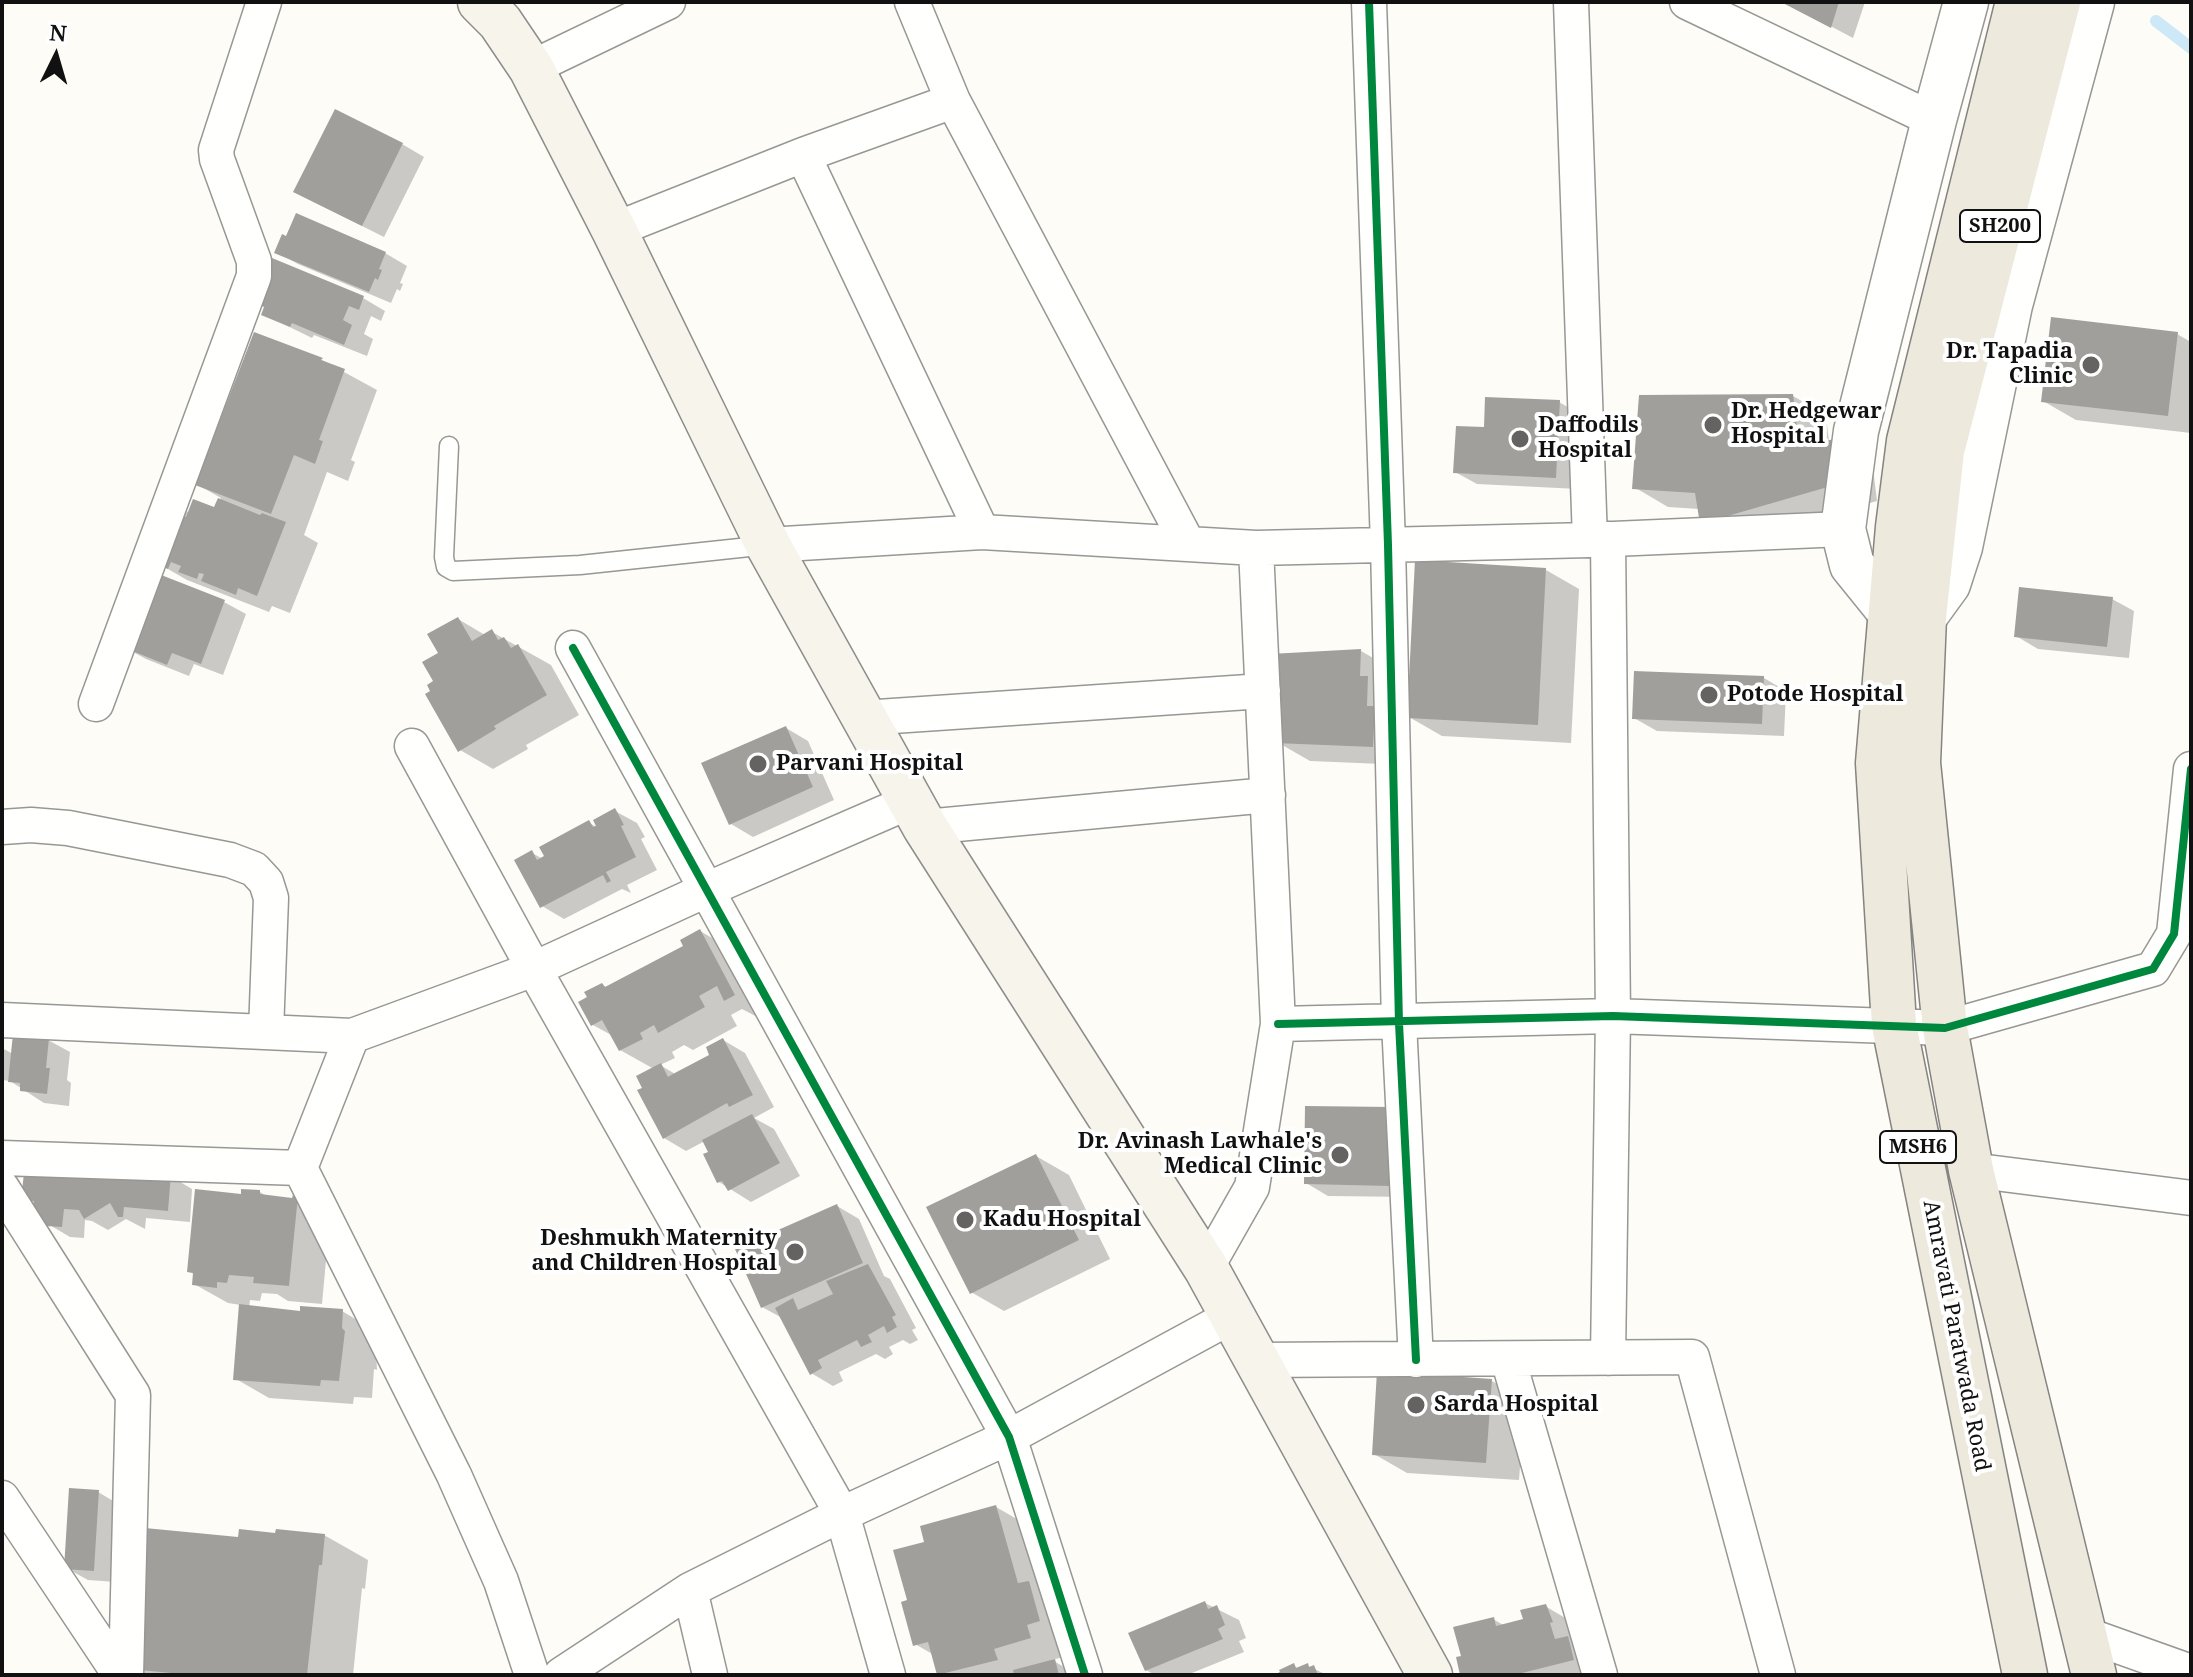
<!DOCTYPE html>
<style>
body{margin:0}
#map{position:relative;width:2193px;height:1677px;overflow:hidden;background:#fdfcf7;font-family:"Noto Serif",serif}
canvas{display:block}
.frame{position:absolute;inset:0;border:4px solid #111;pointer-events:none}
.north{position:absolute;left:16px;top:16px;width:80px;height:80px;-webkit-text-stroke:6px #fff;paint-order:stroke;rotate:5deg;font-size:22px;font-weight:700;line-height:32px;text-align:center;color:#111}
.north::after{content:'';display:block;margin:auto;width:28px;height:36px;background:#111;clip-path:polygon(50% 0,100% 100%,50% 72%,0 100%)}
</style>
<div id="map">
<canvas width="2193" height="1677"></canvas>
<div class="frame"></div>
<div class="north">N</div>
</div>
<script>
const context = document.querySelector('canvas').getContext('2d');
context.lineJoin = 'round';
function fill(path, color) { context.fillStyle = color; context.fill(path, 'evenodd'); }
const toPath = rows => new Path2D(rows.map(r => 'M' + r).join(''));
function trace(path, color, width, dash) { context.strokeStyle = color; context.lineWidth = width; context.lineCap = dash ? 'butt' : 'round'; context.setLineDash(dash || []); context.stroke(path); }
function drawText(font, color, halo, rows, align = 'center') {
  context.font = font + ' "Noto Serif",serif'; context.lineWidth = 8; context.setLineDash([]); context.textBaseline = 'middle'; context.strokeStyle = halo; context.fillStyle = color; for (const [text, x, y, turn = 0] of rows) {
    context.save(); context.translate(x, y); context.rotate((+turn || 0) * Math.PI / 180); context.textAlign = isNaN(turn) ? turn : align; if (halo) context.strokeText(text, 0, 0); context.fillText(text, 0, 0); context.restore();
  }
}
const shadow = toPath([
 [1785,2,1865,2,1853,38],
 [402,144,424,157,384,237,318,204],
 [287,239,385,253,407,266,400,283,403,284,400,291,397,289,391,303,298,264,276,252],
 [363,298,385,311,381,321,371,316,364,334,373,339,367,356,314,335,312,338,263,314],
 [255,334,322,360,377,390,351,460,355,462,348,481,327,472,304,535,318,543,290,613,272,606,269,612,187,580,154,561,179,507,190,513,215,509,221,498,198,485],
 [2177,334,2191,342,2191,433,2076,420,2043,401],
 [1793,396,1826,415,1829,442,1872,460,1877,501,1734,542,1699,509,1668,507,1634,487],
 [1559,402,1581,415,1578,489,1477,484,1455,472,1486,429],
 [1546,570,1579,589,1571,743,1442,736,1409,717],
 [2112,599,2134,611,2129,658,2038,649,2016,636],
 [224,602,246,614,223,675,194,664,189,676,146,659,124,647],
 [458,619,485,635,492,632,551,665,579,715,526,745,528,749,493,769,460,750,432,692,440,654],
 [1361,651,1394,670,1406,765,1310,761,1277,742],
 [1764,678,1786,691,1784,736,1657,731,1634,718],
 [786,728,808,741,834,800,753,837,731,824],
 [615,811,637,823,645,837,641,839,657,870,627,885,631,893,622,889,564,919,542,906,532,853,543,859,589,823,599,828],
 [700,931,733,950,759,1018,742,1009,731,1015,737,1026,693,1050,684,1045,672,1052,675,1058,660,1065,677,1075,712,1055,723,1040,745,1053,774,1107,754,1118,774,1129,800,1176,751,1202,719,1182,711,1153,705,1141,686,1151,664,1138,645,1089,654,1069,620,1050,613,1036,593,1025,602,985,608,988,686,947],
 [48,1040,70,1052,67,1080,71,1083,69,1106,44,1103,10,1081,2,1080,2,1048,13,1054],
 [1413,1122,1412,1197,1328,1196,1306,1183],
 [1036,1156,1069,1175,1110,1259,1004,1311,971,1292],
 [170,1176,192,1189,190,1222,146,1218,145,1229,126,1219,108,1230,92,1221,85,1220,84,1238,70,1237,48,1224,36,1206,23,1199],
 [260,1192,268,1197,294,1200,295,1197,330,1217,322,1304,288,1301,277,1294,262,1293,260,1301,250,1300,249,1308,301,1313,342,1311,375,1331,377,1370,374,1369,372,1398,354,1397,353,1404,269,1398,236,1379,241,1305,228,1303,194,1284,195,1275,189,1271,243,1196],
 [837,1206,859,1219,884,1276,890,1279,916,1328,912,1330,918,1340,910,1344,903,1340,889,1347,893,1354,885,1359,876,1354,839,1372,843,1381,833,1386,811,1373,784,1319,762,1307],
 [1492,1381,1525,1400,1519,1480,1407,1473,1374,1454],
 [98,1492,120,1505,116,1582,88,1580,66,1568],
 [996,1507,1029,1526,1063,1657,1052,1660,1078,1675,940,1675,934,1655,915,1644,909,1601,927,1543],
 [277,1535,324,1535,368,1560,365,1589,362,1588,353,1675,145,1675,132,1668,240,1540],
 [1205,1603,1239,1620,1246,1638,1239,1641,1244,1652,1187,1675,1155,1675,1146,1670],
 [1545,1606,1567,1619,1583,1675,1463,1675,1493,1619,1505,1626,1525,1620],
 [1294,1666,1299,1669,1308,1666,1327,1675,1274,1675]
]);
const stream = toPath([
 [2156,21,2191,48]
]);
const building = toPath([
 [1781,2,1839,2,1831,28],
 [335,109,403,143,362,226,293,192],
 [296,213,386,252,379,269,382,270,378,280,375,278,369,292,274,253,282,234,286,236],
 [272,258,364,296,359,310,349,306,343,320,352,325,344,345,292,323,290,327,261,315,264,307,256,303],
 [2051,317,2178,332,2168,416,2041,402],
 [254,332,323,358,321,360,345,369,319,440,323,441,315,464,294,455,271,514,195,485],
 [1793,394,1799,443,1839,439,1845,482,1700,524,1695,493,1632,489,1639,395],
 [1485,397,1560,400,1556,478,1453,473,1456,426,1484,427],
 [218,498,260,515,262,513,286,522,257,596,238,588,236,595,201,581,204,574,199,573,197,579,178,572,181,566,171,562,168,569,152,562,176,513,186,517,193,499,214,507],
 [1415,560,1546,568,1538,725,1407,718],
 [151,571,225,600,201,664,172,653,167,665,122,647],
 [2019,587,2113,597,2107,647,2014,637],
 [458,617,472,641,492,629,498,640,504,637,511,648,518,644,547,695,494,726,496,729,458,752,425,694,430,691,427,685,433,681,422,662,438,653,427,634],
 [1361,649,1360,676,1368,676,1367,706,1375,706,1373,747,1275,743,1270,654],
 [1634,671,1764,676,1762,724,1632,719],
 [786,726,813,787,729,825,701,763],
 [615,808,624,825,621,826,636,857,606,872,611,881,607,883,603,875,540,908,514,860,532,850,537,860,544,856,539,847,589,820,593,827,596,826,593,820],
 [700,929,735,995,724,1001,717,986,699,996,705,1007,658,1033,654,1025,640,1033,643,1039,619,1051,602,1020,591,1026,578,1002,587,997,584,992,602,983,605,987,683,946,680,940],
 [13,1034,49,1038,46,1068,50,1068,47,1094,20,1091,20,1083,8,1082],
 [723,1038,753,1095,729,1107,727,1103,663,1139,637,1090,642,1088,636,1076,661,1063,668,1077,671,1075,709,1055,706,1047],
 [1305,1106,1392,1107,1390,1186,1304,1184],
 [752,1114,780,1163,728,1191,722,1181,717,1183,703,1154,708,1152,702,1140],
 [1036,1154,1079,1240,970,1294,926,1207],
 [25,1164,171,1174,168,1211,124,1207,123,1217,118,1217,110,1203,84,1219,79,1210,64,1209,62,1227,46,1226,33,1211,34,1201,21,1200],
 [195,1189,241,1194,241,1189,260,1190,260,1194,292,1198,293,1195,298,1196,289,1286,253,1283,254,1277,229,1275,227,1283,217,1282,217,1288,192,1285,193,1273,187,1272],
 [837,1204,863,1263,761,1308,735,1249],
 [868,1264,896,1315,892,1317,897,1327,887,1333,884,1326,868,1335,872,1342,861,1347,857,1340,818,1360,822,1368,810,1375,775,1308,793,1298,798,1310,833,1294,826,1281],
 [239,1304,300,1311,300,1306,343,1309,342,1328,345,1331,339,1381,321,1380,320,1386,233,1380],
 [1377,1371,1492,1379,1486,1463,1372,1455],
 [69,1488,99,1490,94,1571,64,1569],
 [996,1505,1018,1583,1029,1581,1040,1621,1027,1625,1031,1638,994,1649,998,1660,937,1675,928,1642,913,1646,901,1602,907,1600,893,1550,924,1542,920,1526],
 [145,1528,238,1537,239,1529,275,1533,276,1529,325,1534,322,1565,319,1565,307,1675,191,1675,130,1669],
 [1205,1601,1208,1609,1217,1605,1225,1625,1218,1629,1223,1639,1145,1671,1128,1633],
 [1546,1604,1553,1622,1550,1623,1555,1639,1568,1636,1574,1660,1514,1675,1460,1675,1456,1657,1461,1656,1453,1627,1494,1617,1496,1626,1523,1619,1520,1610],
 [1055,1659,1059,1675,1014,1675,1013,1670],
 [1294,1663,1296,1668,1308,1663,1309,1667,1314,1665,1318,1675,1274,1675,1280,1672,1279,1670]
]);
const service = toPath([
 [449,446,444,557,446,567,453,571,580,565,768,545]
]);
const minor = toPath([
 [912,2,953,101,1188,544],
 [1369,2,1388,545,1399,1023,1416,1360],
 [1571,2,1590,540],
 [1687,2,1934,120],
 [531,68,668,2],
 [803,155,982,532],
 [614,230,803,155,953,101],
 [768,545,982,532,1256,548,1590,540,1843,529],
 [573,648,1009,1437,1085,1675],
 [96,704,254,276,254,261,217,159,216,150,264,2],
 [863,718,1263,691],
 [412,746,534,969,842,1514,888,1675],
 [2,827,31,825,68,828,230,860,254,869,266,882,271,898,266,1032],
 [925,827,1268,795],
 [2,1020,352,1036,534,969,706,890,911,801],
 [1278,1024,1613,1016,1945,1028,2153,969,2174,934,2191,769],
 [2,1158,300,1168,352,1036],
 [300,1168,454,1475,501,1581,532,1675],
 [1971,1170,2191,1198],
 [2,1188,133,1395,126,1675],
 [1206,1268,1252,1187,1278,1024,1256,548],
 [1608,1358,1613,1016,1608,539],
 [1508,1359,1600,1675],
 [1256,1360,1692,1357,1778,1675],
 [2,1498,120,1675],
 [690,1590,710,1675],
 [2087,1635,2191,1672],
 [561,1675,690,1590,842,1514,1009,1437,1232,1316]
]);
const tertiary = toPath([
 [1890,612,1852,565,1843,529,1856,431,1934,120,1966,2],
 [1924,617,1948,584,1960,547,2010,305,2092,2]
]);
const secondary = toPath([
 [480,2,500,22,531,68,614,230,768,545,925,827,1206,1268,1430,1675]
]);
const primary = toPath([
 [2018,2,1909,441,1898,527,1878,763,1894,1025,2025,1675],
 [2058,2,1942,451,1924,617,1918,763,1945,1028,1971,1170,2094,1675]
]);
const cycleway = toPath([
 [1369,2,1388,545,1399,1023,1416,1360],
 [573,648,1009,1437,1085,1675],
 [1278,1024,1613,1016,1945,1028,2153,969,2174,934,2191,769]
]);
const markers = [
 [2091,365,10,"#646362"],
 [1713,425,10,"#646362"],
 [1520,439,10,"#646362"],
 [1709,695,10,"#646362"],
 [758,764,10,"#646362"],
 [1340,1155,10,"#646362"],
 [965,1220,10,"#646362"],
 [795,1252,10,"#646362"],
 [1416,1405,10,"#646362"]
];
const shields = [
 [2000,226,80],
 [1918,1147,76]
];
const shieldNames = [
 ["SH200",2000,226],
 ["MSH6",1918,1147]
];
const poiNames = [
 ["Dr. Tapadia",2073,352,"right"],
 ["Clinic",2073,377,"right"],
 ["Dr. Hedgewar",1731,412],
 ["Hospital",1731,437],
 ["Daffodils",1538,426],
 ["Hospital",1538,451],
 ["Potode Hospital",1727,695],
 ["Parvani Hospital",776,764],
 ["Dr. Avinash Lawhale's",1322,1142,"right"],
 ["Medical Clinic",1322,1167,"right"],
 ["Kadu Hospital",983,1220],
 ["Deshmukh Maternity",777,1239,"right"],
 ["and Children Hospital",777,1264,"right"],
 ["Sarda Hospital",1434,1405]
];
const streetNames = [
 ["Amravati Paratwada Road",1956,1336,79]
];
fill(shadow, '#0003');
trace(stream, '#cde8f7', 12);
fill(building, '#a19f9c');
trace(service, '#979795', 21);
trace(minor, '#979795', 37);
trace(tertiary, '#979795', 47);
trace(secondary, '#8e8d8b', 47);
trace(primary, '#858482', 47);
trace(service, '#fffffe', 18);
trace(minor, '#fffffe', 34);
trace(tertiary, '#fffffe', 44);
trace(secondary, '#f6f4eb', 44);
trace(primary, '#ede9dc', 44);
trace(cycleway, '#00873e', 8);
for (const [x, y, r, color] of markers) { const dot = new Path2D(); dot.arc(x, y, r, 0, 2 * Math.PI); context.fillStyle = color; context.fill(dot); trace(dot, '#fff', 3); }
for (const [x, y, w] of shields) { const box = new Path2D(); box.roundRect(x - w / 2, y - 16, w, 32, 6); context.fillStyle = '#fff'; context.fill(box); trace(box, '#111', 2); }
drawText('bold 20px', '#111', null, shieldNames);
drawText('bold 22px', '#111', '#fff', poiNames, 'left');
drawText('22px', '#111', '#fff', streetNames);
</script>
